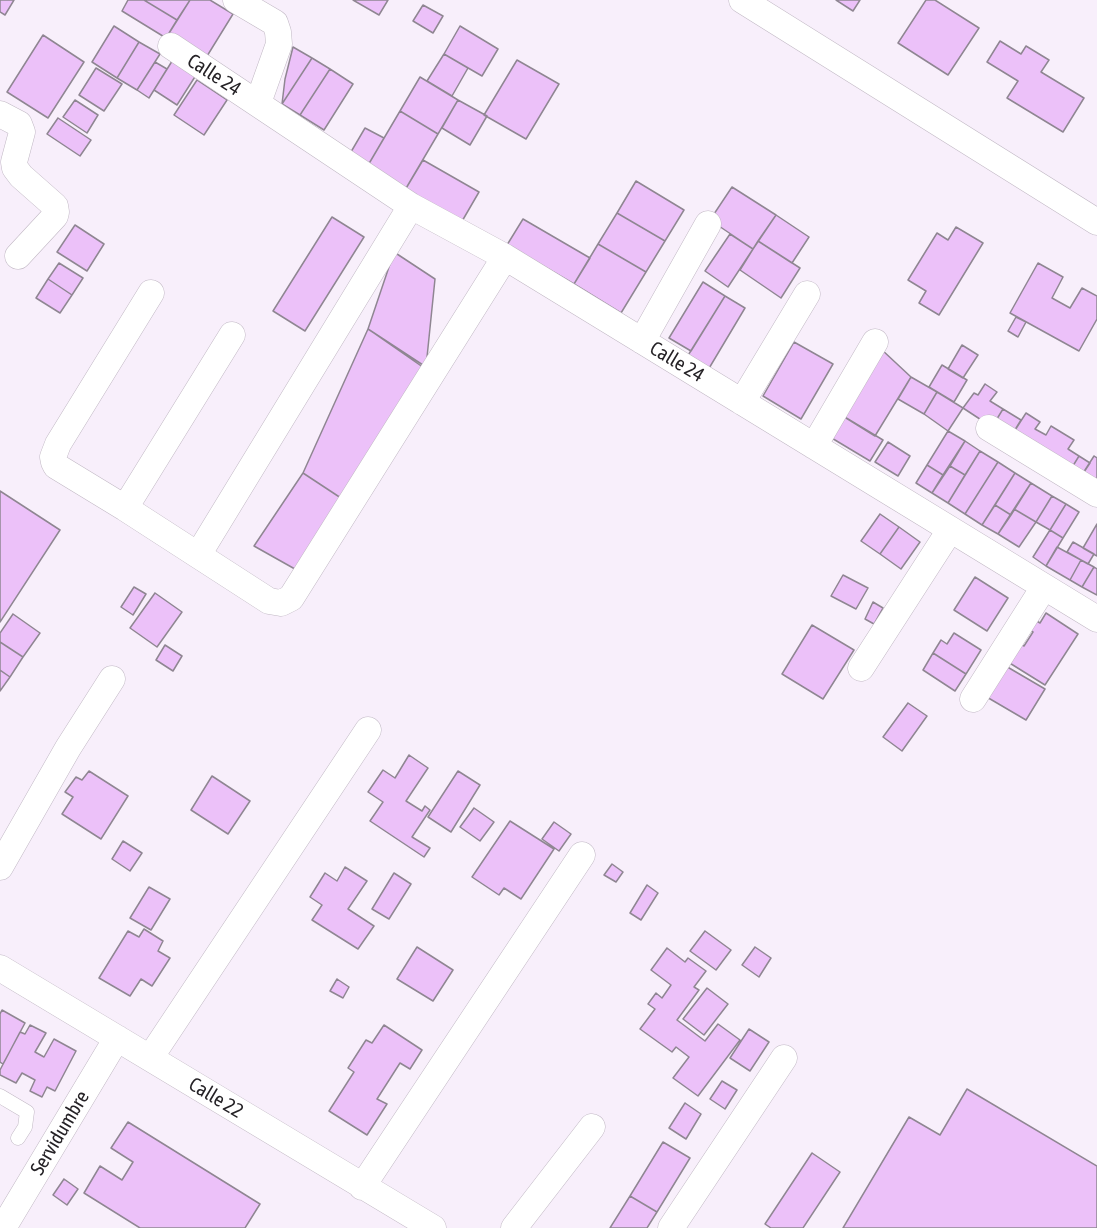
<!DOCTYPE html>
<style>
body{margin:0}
canvas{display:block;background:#f8effb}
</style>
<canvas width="1097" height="1228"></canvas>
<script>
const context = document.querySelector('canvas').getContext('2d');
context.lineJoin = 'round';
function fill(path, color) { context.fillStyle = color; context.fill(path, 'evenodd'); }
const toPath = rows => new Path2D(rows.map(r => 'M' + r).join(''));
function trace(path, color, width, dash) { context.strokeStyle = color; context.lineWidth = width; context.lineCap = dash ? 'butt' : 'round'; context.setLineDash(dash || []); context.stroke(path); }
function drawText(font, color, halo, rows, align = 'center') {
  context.font = font + ' "Asap Condensed",sans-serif'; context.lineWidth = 4.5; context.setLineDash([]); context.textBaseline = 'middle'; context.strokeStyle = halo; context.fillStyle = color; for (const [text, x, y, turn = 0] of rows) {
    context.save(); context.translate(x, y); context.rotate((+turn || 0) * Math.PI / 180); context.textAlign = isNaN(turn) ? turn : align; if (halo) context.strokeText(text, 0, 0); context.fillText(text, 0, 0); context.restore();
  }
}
const building = toPath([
 [0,0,14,0,5,15,0,12,0,0],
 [128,0,144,0,177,20,166,38,122,11,128,0],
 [144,0,190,0,177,20,144,0],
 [190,0,210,0,233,14,204,61,166,38,190,0],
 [353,0,388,0,379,15,353,0],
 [836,0,860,0,853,11,836,0],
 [926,0,935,0,979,28,948,75,898,43,926,0],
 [423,5,443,16,433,33,413,21,423,5],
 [114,26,139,42,117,78,92,62,114,26],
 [460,26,498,49,482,76,444,54,460,26],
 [43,35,84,62,48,118,7,92,43,35],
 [1000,41,1021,54,1026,46,1049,60,1041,72,1084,98,1063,132,1007,98,1018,81,987,62,1000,41],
 [139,42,160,54,137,90,117,78,139,42],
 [293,47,312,58,282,104,285,79,293,47],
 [444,54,468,68,452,96,427,81,444,54],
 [174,58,198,72,177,105,154,90,174,58],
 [312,58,330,69,300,115,282,104,312,58],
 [517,60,559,84,526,139,484,115,517,60],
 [155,62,167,69,149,98,137,90,155,62],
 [96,68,122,84,104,111,79,95,96,68],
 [330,69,353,84,324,130,300,115,330,69],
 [420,77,458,100,438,134,400,111,420,77],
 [197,80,227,100,204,135,174,115,197,80],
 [75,100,98,115,87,133,63,117,75,100],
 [458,100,487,116,470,145,442,128,458,100],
 [400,111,438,134,405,190,367,167,400,111],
 [58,118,91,140,80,156,47,134,58,118],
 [365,128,384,138,367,167,348,157,365,128],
 [423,160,479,192,461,223,405,190,423,160],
 [636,181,684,210,665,241,617,213,636,181],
 [732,187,776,215,753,249,710,220,732,187],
 [617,213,665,241,646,272,598,244,617,213],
 [776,215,809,237,792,263,758,241,776,215],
 [332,217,364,237,305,331,273,311,332,217],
 [523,219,590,258,574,284,507,245,523,219],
 [75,225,104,244,87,271,57,252,75,225],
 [956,227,983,243,939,315,919,303,926,291,908,280,937,233,948,240,956,227],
 [730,234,753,249,728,287,705,271,730,234],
 [758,241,800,268,781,298,740,270,758,241],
 [598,244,646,272,621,313,574,284,598,244],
 [394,252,435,279,426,367,368,329,394,252],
 [59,263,83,278,72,295,48,279,59,263],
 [1038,263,1063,277,1052,298,1070,308,1082,288,1097,296,1097,319,1079,351,1010,313,1038,263],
 [48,279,72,295,60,313,36,298,48,279],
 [703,282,725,296,691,351,669,338,703,282],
 [725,296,745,308,708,370,687,357,725,296],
 [1016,317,1026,322,1018,337,1008,331,1016,317],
 [368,329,427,370,347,502,303,473,368,329],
 [794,342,833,364,801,419,763,396,794,342],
 [962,345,978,355,963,378,948,369,962,345],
 [881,349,911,377,875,436,838,413,881,349],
 [942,365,967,380,954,402,929,387,942,365],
 [911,377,937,392,924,414,898,399,911,377],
 [985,384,997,392,990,401,1003,409,992,427,963,408,974,393,978,395,985,384],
 [937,392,963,408,948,431,924,414,937,392],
 [1003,409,1021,420,1010,438,992,427,1003,409],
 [838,413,883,440,870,461,825,434,838,413],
 [1026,413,1040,422,1035,429,1046,435,1051,426,1074,440,1068,449,1079,456,1068,474,1010,438,1026,413],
 [948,431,965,441,943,475,927,465,948,431],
 [965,441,980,451,965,475,950,466,965,441],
 [888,442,910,456,898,476,875,462,888,442],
 [980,451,998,462,965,514,948,503,980,451],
 [1079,456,1090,463,1078,481,1068,474,1079,456],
 [1094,456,1097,458,1097,489,1078,481,1094,456],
 [998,462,1015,473,982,525,965,514,998,462],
 [927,465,943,475,932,493,916,483,927,465],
 [950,466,965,475,948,503,932,493,950,466],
 [303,473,347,502,302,573,254,546,303,473],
 [1015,473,1031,483,1011,515,995,505,1015,473],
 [1031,483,1052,496,1036,522,1014,509,1031,483],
 [0,491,60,530,0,622,0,491],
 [1052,496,1066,504,1050,530,1036,522,1052,496],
 [1066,504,1079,512,1063,538,1050,530,1066,504],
 [995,505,1011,515,998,534,982,525,995,505],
 [1014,509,1036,522,1019,547,998,534,1014,509],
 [880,514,899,527,880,554,861,541,880,514],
 [1097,524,1097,556,1083,548,1097,524],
 [899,527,920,542,901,569,880,554,899,527],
 [1050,530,1063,538,1046,566,1033,557,1050,530],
 [1073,542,1094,554,1088,564,1067,552,1073,542],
 [1057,547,1081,560,1070,580,1046,566,1057,547],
 [1081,560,1094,567,1082,587,1070,580,1081,560],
 [1094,567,1097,569,1097,595,1082,587,1094,567],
 [843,575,868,588,856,609,831,596,843,575],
 [975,577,1008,598,987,631,954,610,975,577],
 [134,587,146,594,133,615,121,607,134,587],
 [155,593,182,612,157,647,130,628,155,593],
 [873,602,883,608,874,624,865,619,873,602],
 [1046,613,1078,634,1045,685,1008,662,1020,644,1024,646,1033,632,1029,630,1035,620,1040,623,1046,613],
 [13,614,40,633,23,657,0,642,0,633,13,614],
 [812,625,854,650,823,699,782,674,812,625],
 [954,633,981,650,966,674,933,653,941,640,947,644,954,633],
 [0,642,23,657,10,677,0,670,0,642],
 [165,645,182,656,173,671,156,660,165,645],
 [933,653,966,674,955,691,923,670,933,653],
 [1004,665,1045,689,1026,720,985,696,1004,665],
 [0,670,10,677,0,691,0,670],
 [908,703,927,716,902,751,883,737,908,703],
 [409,755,428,768,406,801,422,811,425,806,430,810,412,837,430,848,424,857,370,821,383,802,368,792,383,770,395,778,409,755],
 [89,771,128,796,101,839,62,814,73,797,65,792,76,777,82,780,89,771],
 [458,771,480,785,451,832,428,817,458,771],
 [212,776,250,801,228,834,191,810,212,776],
 [474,808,494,822,480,841,460,827,474,808],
 [510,821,554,849,521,899,504,888,499,895,472,877,510,821],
 [554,822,571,834,559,851,542,839,554,822],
 [123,841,142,853,130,871,112,859,123,841],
 [612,864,623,872,616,882,604,875,612,864],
 [345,867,367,881,348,909,374,926,358,949,312,920,322,905,310,897,325,873,337,881,345,867],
 [394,873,411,884,389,919,372,909,394,873],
 [647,885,658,893,641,920,630,913,647,885],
 [149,887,170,899,151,930,130,918,149,887],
 [144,929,163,941,158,951,170,958,152,986,141,979,130,996,99,978,128,931,139,937,144,929],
 [705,931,731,950,716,970,690,951,705,931],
 [417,947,453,970,433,1001,397,979,417,947],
 [755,947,771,958,759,977,742,965,755,947],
 [667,948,685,962,688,958,706,971,694,987,699,990,677,1020,705,1041,718,1024,740,1040,698,1096,673,1078,689,1057,676,1047,672,1052,640,1029,655,1009,648,1004,656,993,662,998,671,985,651,970,667,948],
 [337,979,349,987,343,998,330,991,337,979],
 [707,988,728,1004,704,1035,683,1019,707,988],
 [2,1010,25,1023,3,1064,0,1062,0,1014,2,1010],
 [30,1025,46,1033,35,1052,44,1057,54,1039,76,1051,55,1091,47,1087,42,1097,30,1091,35,1080,22,1073,16,1083,0,1075,0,1070,20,1032,25,1034,30,1025],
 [384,1025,422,1050,410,1069,400,1063,377,1099,387,1104,367,1135,329,1111,354,1072,348,1068,366,1040,372,1043,384,1025],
 [749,1029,769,1042,750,1071,730,1058,749,1029],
 [722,1081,737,1090,725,1109,710,1099,722,1081],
 [967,1089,1097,1166,1097,1228,843,1228,909,1117,940,1135,967,1089],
 [685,1103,701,1114,686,1139,669,1128,685,1103],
 [128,1122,260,1204,245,1228,140,1228,84,1193,100,1166,122,1180,133,1162,111,1148,128,1122],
 [663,1142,690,1158,657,1212,630,1196,663,1142],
 [812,1153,840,1172,803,1228,771,1228,765,1224,812,1153],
 [64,1179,78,1189,67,1205,53,1195,64,1179],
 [630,1196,657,1212,647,1228,610,1228,630,1196]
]);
const lane = toPath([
 [0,1096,27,1112,25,1127,18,1138]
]);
const street = toPath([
 [236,0,275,23,278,32,279,44,258,103],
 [742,0,1097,222],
 [171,46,411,206,505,257,1097,619],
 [0,114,19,124,22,132,14,162,15,168,21,176,55,206,56,212,55,216,18,256],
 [151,293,58,444,53,457,54,462,56,466,125,508,269,601,281,603,291,598,505,257],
 [642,341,708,224],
 [742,402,807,294],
 [989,428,1097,494],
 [814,446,875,342],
 [125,508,232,335],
 [198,555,411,206],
 [861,668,950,530],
 [973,699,1044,587],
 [0,867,68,748,112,679],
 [0,968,433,1228],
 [150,1058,368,730],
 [362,1187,582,855],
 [3,1228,117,1038],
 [514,1228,592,1127],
 [671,1228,784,1058]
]);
const streetNames = [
 ["Calle 24",214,75,33],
 ["Calle 24",677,362,31],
 ["Calle 22",216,1098,31],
 ["Servidumbre",60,1133,-59]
];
fill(building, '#ecc1f9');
trace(building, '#8f8692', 1.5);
trace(lane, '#c1b8c4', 15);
trace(street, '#c1b8c4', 27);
trace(lane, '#fff', 14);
trace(street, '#fff', 26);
drawText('20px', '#252226', '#fff', streetNames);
</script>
